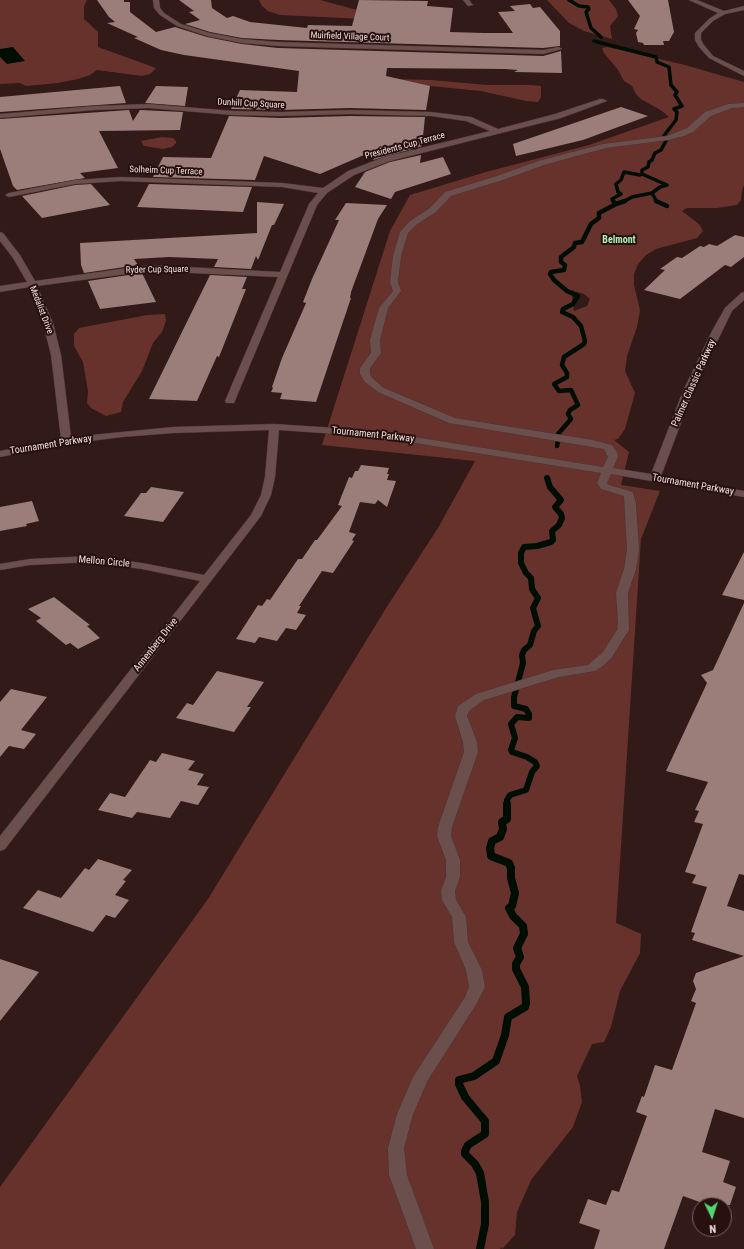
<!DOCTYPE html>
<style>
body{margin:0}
#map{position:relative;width:744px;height:1249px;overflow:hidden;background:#311a17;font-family:"Roboto Condensed",sans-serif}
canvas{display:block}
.north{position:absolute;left:692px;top:1197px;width:40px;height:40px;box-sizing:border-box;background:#27100e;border:1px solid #786361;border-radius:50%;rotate:176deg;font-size:11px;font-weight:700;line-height:16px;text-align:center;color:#f1e0de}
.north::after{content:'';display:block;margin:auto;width:14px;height:18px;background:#51d674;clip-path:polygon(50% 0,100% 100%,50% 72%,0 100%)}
</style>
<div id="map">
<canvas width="744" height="1249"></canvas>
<div class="north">N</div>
</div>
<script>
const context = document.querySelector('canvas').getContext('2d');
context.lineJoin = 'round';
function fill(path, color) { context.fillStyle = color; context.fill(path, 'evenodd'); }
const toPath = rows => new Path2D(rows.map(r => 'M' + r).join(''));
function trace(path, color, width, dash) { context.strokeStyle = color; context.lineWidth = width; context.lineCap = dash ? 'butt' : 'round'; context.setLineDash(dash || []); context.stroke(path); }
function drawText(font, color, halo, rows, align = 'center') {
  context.font = font + ' "Roboto Condensed",sans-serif'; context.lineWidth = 4; context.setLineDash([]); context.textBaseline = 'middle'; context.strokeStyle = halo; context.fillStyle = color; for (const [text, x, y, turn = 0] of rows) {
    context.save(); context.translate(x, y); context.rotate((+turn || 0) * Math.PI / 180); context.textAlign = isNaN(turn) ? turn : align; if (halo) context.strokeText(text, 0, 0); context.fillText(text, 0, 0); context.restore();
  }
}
const green = toPath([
 [0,0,87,0,84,6,84,19,98,32,98,47,156,68,150,74,142,76,97,70,90,75,78,79,58,83,26,86,20,83,0,84],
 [259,0,320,0,361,11,384,20,280,15,268,11,262,6],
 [547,0,609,0,616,9,618,16,610,26,612,39,584,31,569,23],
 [607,47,685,65,744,82,744,185,742,190,741,200,737,205,717,208,687,208,682,211,699,224,703,231,697,238,656,249,646,255,638,264,634,274,634,285,640,310,637,327,627,356,625,371,635,393,625,429,618,439,614,440,629,452,621,485,660,491,641,539,616,923,641,934,640,953,620,991,611,1027,604,1042,592,1044,577,1076,580,1086,582,1102,573,1127,531,1180,517,1212,515,1235,502,1249,501,1247,500,1249,0,1249,0,1187,208,899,388,605,438,528,475,461,322,445,390,231,410,195,486,172,589,145,669,117,662,111,641,99,636,94,632,86,624,81,618,70,604,53,602,48],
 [571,290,584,294,590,299,587,306,574,311],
 [349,78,431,80,487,85,531,85,541,86,541,97,538,102,526,101,481,91],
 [162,137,173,138,176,141,176,143,172,147,163,149,144,146,141,141],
 [165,314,166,321,162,332,153,343,142,371,123,402,121,412,106,416,91,408,87,403,88,391,83,362,74,346,74,334,79,328,147,315]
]);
const water = toPath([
 [13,47,25,61,7,64,0,57,0,49]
]);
const streamFar3 = toPath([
 [569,0,579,6,588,7,589,9,586,12,591,28,601,37],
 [594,41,656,57,657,62,669,67,671,85,677,92,675,95,682,106,674,109,677,112,676,120,663,137,667,139,661,150,655,153,652,160,649,162,648,167,642,170,642,174,640,175,624,172,621,180,616,184,618,192,621,194,612,199,614,202],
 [652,193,657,202],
 [623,202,632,197,652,193,660,187,667,185,642,174]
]);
const streamFar2 = toPath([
 [656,201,667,206],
 [616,204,625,201],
 [558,434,571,419,568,414,570,410,578,405,571,390,559,391,554,384,567,377,567,373,562,365,564,357,584,344,585,341,581,326,573,317,562,312,563,309,573,304,578,296,567,291,554,280,550,274,551,272,564,270,565,265,561,262,561,257,574,247,575,243,582,242,591,224,599,218,599,213,616,204,613,201],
 [557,446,558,440]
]);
const streamFar1 = toPath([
 [507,805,507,800,510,795,526,790,532,772,537,766,535,762,527,757,512,752,511,750,515,738,511,724,517,717,529,718,529,714,526,709,514,706,514,697,523,663,522,655,524,650,530,645,534,631,538,626,533,608,538,598,532,589,531,578,526,573,521,563,521,553,524,547,537,546,551,542,553,540,552,531,559,525,562,518,561,514,555,507,561,500,550,487,547,478]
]);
const stream = toPath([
 [480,1249,485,1224,485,1202,480,1173,475,1164,465,1154,465,1151,468,1145,485,1134,485,1121,465,1097,459,1084,459,1080,474,1076,496,1061,505,1035,508,1017,525,1007,526,1003,525,987,516,969,516,964,520,957,517,948,524,934,523,926,513,916,509,908,512,906,515,893,511,878,511,868,509,863,491,856,490,848,492,841,500,837,503,829,502,822,507,819,507,804]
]);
const building = toPath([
 [97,0,124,0,124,2,130,2,130,12,156,32,175,27,207,37,242,44,278,48,543,56,561,51,562,73,514,72,518,70,505,69,387,68,386,76,430,86,426,110,350,108,280,110,231,109,240,90,297,92,299,71,184,55,161,50,134,38,138,37,107,23,115,22,109,17],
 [179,0,211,0,212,8,227,18,233,16,250,22,307,28,308,25,352,26,359,0,428,1,427,6,453,8,450,32,484,33,513,33,498,12,515,11,510,6,530,4,533,8,540,7,560,31,560,46,543,48,278,40,242,38,210,32,185,24,200,20,189,12,194,11],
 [628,0,668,0,674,32,669,41,663,41,664,45,644,45,643,43,638,42,636,33,638,30,634,29,640,16],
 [120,86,126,103,0,112,0,97],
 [156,86,188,87,185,106,145,103],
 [621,107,648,116,583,140,516,156,513,144],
 [129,110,133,121,140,110,183,112,180,130,99,131,118,168,80,173,85,178,17,190,13,186,0,149,0,119],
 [229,116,280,118,350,116,425,117,422,146,373,160,380,148,320,174,264,156,255,180,153,177,163,157,211,158],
 [421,155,420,163,443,157,451,174,395,192,391,199,355,187,365,172,390,162],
 [91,184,110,205,42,218,22,196,75,185],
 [149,184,252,187,243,212,137,207],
 [257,202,284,204,274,225,272,225,258,260,256,256,251,269,214,267,218,259,169,257,134,259,138,265,84,273,81,265,80,243,257,233],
 [346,203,387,205,378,219,351,292,350,298,351,298,316,402,280,399,282,393,271,392,273,388,272,387,282,358,306,303,303,302,312,279,339,220,335,220],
 [735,235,744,237,744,257,731,267,725,265,680,299,644,290,665,270,660,269,677,257,682,258,700,246,704,247,709,244,717,246],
 [142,273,156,302,100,309,88,281],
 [210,275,247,277,242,289,246,289,219,357,217,356,197,401,149,399],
 [361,465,389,468,387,474,389,474,387,480,396,481,387,507,378,500,375,504,360,502,349,532,356,534,352,540,354,541,333,573,322,571,299,606,301,606,297,613,306,615,296,630,286,628,277,641,259,637,255,643,236,639,258,605,262,606,267,599,270,600,298,559,302,559,315,540,317,540,342,506,338,505,349,477,352,478,355,471,358,471],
 [151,487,184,492,163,522,124,516,141,493,146,493],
 [32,501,39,521,26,524,27,526,0,531,0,507],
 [744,552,744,600,722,595],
 [54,597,90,625,87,626,100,638,78,649,70,643,66,645,36,621,41,618,28,609],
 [744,603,744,875,739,874,727,906,744,911,744,956,692,940,695,933,691,932,707,887,692,883,696,875,685,872,703,824,694,822,699,811,695,810,708,782,666,771,707,683,701,675,713,670],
 [217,671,264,682,247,707,251,707,234,732,176,718,187,703,193,705],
 [11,689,47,697,21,730,36,734,24,749,9,746,0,757,0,702],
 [162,753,195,761,188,770,204,774,197,785,209,787,198,805,181,801,170,818,137,812,132,818,98,810,110,793,125,797,150,760,156,762],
 [98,859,132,870,123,880,126,881,115,895,129,900,115,918,106,915,93,932,23,908,38,890,61,898,85,868,89,870],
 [744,956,744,1118,715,1109,702,1152,730,1161,723,1182,736,1187,730,1205,708,1205,683,1196,664,1249,594,1249,600,1230,579,1223,588,1199,606,1205,612,1190,619,1192,647,1116,636,1112,642,1096,644,1097,655,1065,672,1070,696,1003,691,1001,696,989,693,981,696,973],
 [0,959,39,972,0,1021]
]);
const minor = toPath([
 [153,0,159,0,160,8,164,13,181,24,210,33,242,39,278,42,543,50,559,47,562,49,543,54,278,46,242,43,207,36,177,26,160,15,154,8,153,0],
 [463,0,469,0,473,5,468,6,463,0],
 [689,0,697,0,724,11,744,6,744,10,725,14,713,21,701,33,701,40,704,45,713,56,744,71,744,76,709,58,699,47,695,40,695,33,709,19,718,13,689,0],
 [600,99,603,99,607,101,561,118,390,161,354,175,327,193,317,205,234,403,226,403,225,401,278,277,149,271,37,286,53,323,61,355,71,437,173,427,274,424,351,429,396,434,603,467,608,457,604,449,449,423,378,392,365,382,360,374,360,368,371,353,370,340,379,308,393,291,390,282,393,256,400,232,410,221,430,208,445,192,497,176,538,161,603,144,667,136,687,128,705,112,728,104,744,103,744,107,732,108,711,116,693,132,684,136,668,140,606,148,544,165,503,180,451,196,436,212,416,225,408,233,401,256,398,282,401,291,388,308,380,340,381,353,370,368,370,374,372,378,384,388,455,418,593,440,612,445,617,452,618,457,613,468,651,474,683,391,712,331,725,308,741,293,744,292,744,300,732,311,693,391,661,476,744,491,744,497,611,474,607,483,609,485,633,492,636,504,639,549,636,569,628,593,629,630,612,657,603,666,595,671,559,677,484,700,469,711,467,716,477,742,478,752,452,827,451,836,460,860,460,877,455,891,456,900,466,917,468,942,482,970,485,987,477,1003,428,1080,413,1114,404,1148,407,1175,434,1249,416,1249,389,1175,388,1148,397,1114,413,1077,465,997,469,987,466,970,454,942,452,917,442,900,441,891,446,877,446,860,437,836,438,827,464,752,463,742,455,716,458,706,476,694,553,670,588,665,603,652,617,630,618,623,616,593,624,569,627,549,624,496,601,489,597,483,601,473,396,440,351,435,279,430,275,477,271,495,261,516,5,849,0,851,0,836,200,581,142,569,91,562,30,565,0,570,0,564,30,559,91,556,142,563,204,575,251,515,261,495,265,477,269,430,173,433,122,437,66,444,0,457,0,451,61,439,51,355,43,323,29,287,0,292,0,286,27,282,13,258,0,241,0,232,3,233,20,255,35,281,149,265,280,272,309,204,318,193,282,187,121,181,75,184,9,197,5,195,9,193,75,180,121,177,282,183,323,188,348,171,384,157,490,131,466,121,431,116,350,114,280,116,233,115,148,108,95,110,0,118,0,114,95,106,148,104,233,111,280,112,350,110,431,112,471,117,498,129,555,114,600,99]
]);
const farStreetnames = [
 ["Muirfield Village Court",350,37,2],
 ["Dunhill Cup Square",251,104,3],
 ["Presidents Cup Terrace",405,146,-15],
 ["Solheim Cup Terrace",166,171,2],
 ["Ryder Cup Square",157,270,-1],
 ["Medalist Drive",41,310,69]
];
const farQuarternames = [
 ["Belmont",619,240]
];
const streetNames = [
 ["Palmer Classic Parkway",694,383,-66],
 ["Tournament Parkway",373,435,6],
 ["Tournament Parkway",51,445,-9],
 ["Tournament Parkway",693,485,10],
 ["Mellon Circle",104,562,5],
 ["Annenberg Drive",156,645,-52]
];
fill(green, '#68322c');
fill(water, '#000d03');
trace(streamFar3, '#000d03', 3.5);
trace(streamFar2, '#000d03', 4.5);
trace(streamFar1, '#000d03', 6);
trace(stream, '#000d03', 8);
fill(building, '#9b7d79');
trace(minor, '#483433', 1);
fill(minor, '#6b4f4c');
drawText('9px', '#f1e0de', '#27100e', farStreetnames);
drawText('bold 10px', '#aef0b9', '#27100e', farQuarternames);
drawText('10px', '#f1e0de', '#27100e', streetNames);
</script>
